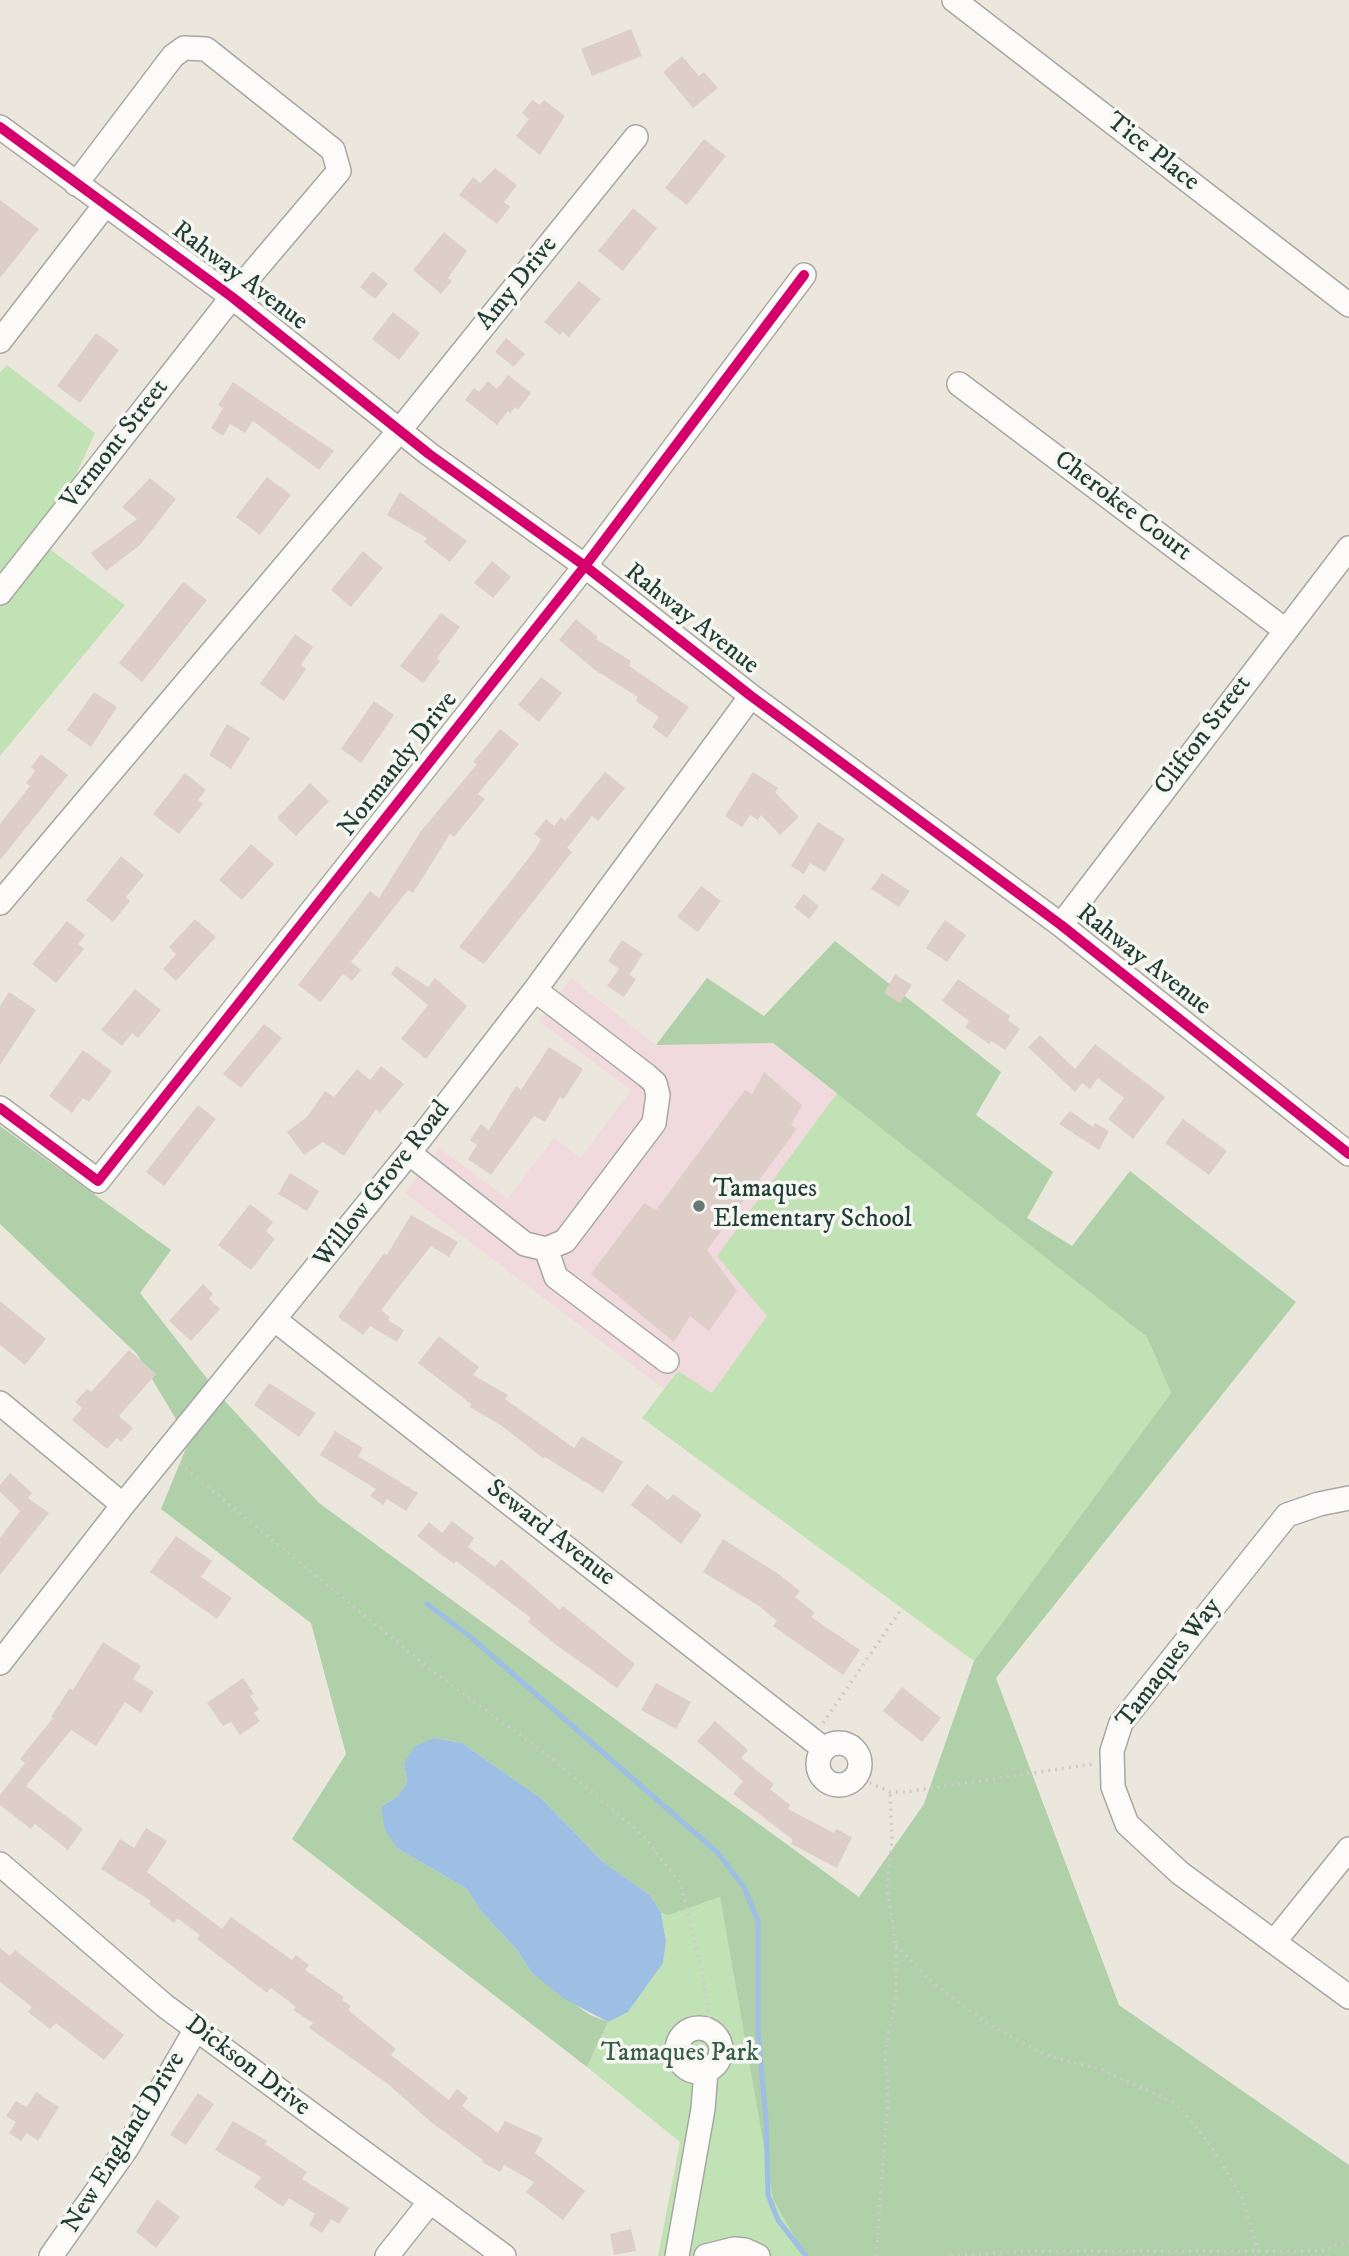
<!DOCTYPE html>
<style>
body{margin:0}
canvas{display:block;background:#ebe7dc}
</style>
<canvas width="1349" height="2256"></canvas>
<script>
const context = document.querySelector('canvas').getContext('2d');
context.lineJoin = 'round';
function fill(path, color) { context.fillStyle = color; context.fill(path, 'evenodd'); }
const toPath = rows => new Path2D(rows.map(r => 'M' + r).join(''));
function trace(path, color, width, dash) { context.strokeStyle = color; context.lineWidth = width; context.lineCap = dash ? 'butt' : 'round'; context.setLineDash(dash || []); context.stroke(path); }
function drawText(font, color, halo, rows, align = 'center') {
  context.font = font + ' "IM FELL DW Pica",serif'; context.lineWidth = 7; context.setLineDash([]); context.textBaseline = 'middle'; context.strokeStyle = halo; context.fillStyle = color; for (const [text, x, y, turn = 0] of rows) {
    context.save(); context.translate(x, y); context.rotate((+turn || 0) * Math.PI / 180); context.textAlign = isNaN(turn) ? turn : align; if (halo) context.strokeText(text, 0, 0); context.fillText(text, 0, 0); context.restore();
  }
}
const built = toPath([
 [571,978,656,1045,772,1043,1147,1337,974,1661,642,1418,664,1389,405,1193,440,1148,508,1199,554,1138,581,1158,631,1090,539,1021]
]);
const green = toPath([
 [7,365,95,433,44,545,125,605,0,756,0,372],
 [838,1092,1147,1337,1171,1393,974,1661,642,1418,678,1371,712,1393,767,1316,717,1256],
 [720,1897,773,2199,805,2256,658,2256,680,2142,587,2067,608,2022,628,2012,663,1963,666,1941,661,1913,669,1915]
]);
const forest = toPath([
 [835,941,1001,1072,976,1115,1053,1172,1027,1218,1072,1246,1130,1171,1296,1302,996,1678,1119,2005,1349,2165,1349,2256,805,2256,773,2199,720,1897,669,1915,661,1913,650,1895,602,1861,542,1799,462,1743,435,1738,404,1763,407,1782,398,1796,381,1807,397,1848,467,1889,480,1910,516,1949,532,1973,590,2015,608,2022,587,2067,292,1839,346,1754,311,1623,161,1509,189,1441,137,1354,0,1224,0,1126,171,1250,140,1293,223,1399,319,1503,859,1897,924,1804,974,1661,1171,1393,1147,1337,773,1043,656,1045,707,978,764,1016]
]);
const water = toPath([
 [435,1738,462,1743,542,1799,602,1861,650,1895,661,1913,666,1941,663,1963,628,2012,608,2022,563,1998,532,1973,516,1949,480,1910,467,1889,397,1848,385,1830,381,1807,398,1796,407,1782,404,1763,415,1746]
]);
const stream = toPath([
 [427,1604,467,1634,718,1853,744,1887,758,1921,758,2032,766,2120,768,2195,778,2220,806,2256]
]);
const building = toPath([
 [631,29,642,56,592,76,581,49],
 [682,56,699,76,704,72,718,88,693,108,663,72],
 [532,100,540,105,544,100,565,116,540,155,516,136,529,119,522,113],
 [704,139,726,156,687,205,665,188],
 [495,168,517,185,504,202,510,207,497,224,459,195,473,177,480,183],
 [0,200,39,229,0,278],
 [633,208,657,228,623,271,598,251],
 [444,232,467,251,448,278,452,281,441,294,413,270],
 [373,271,388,284,375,299,360,287],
 [579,281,601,299,569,337,563,332,560,335,544,322],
 [393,312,420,333,399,360,372,339],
 [96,333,119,350,80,403,57,386],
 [506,338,525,354,514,367,495,352],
 [508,375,531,393,518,410,515,407,510,414,508,411,497,425,465,400,474,388,479,392,488,381,497,389],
 [233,382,334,451,319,470,253,421,245,433,230,424,223,436,211,428,223,408,218,405],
 [267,477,291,495,260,535,236,517],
 [150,478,176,499,140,545,106,571,91,553,137,519,122,507],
 [400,492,467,541,450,562,424,542,427,538,387,515],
 [363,551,383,568,351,607,331,590],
 [492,561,511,577,493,598,474,583],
 [183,582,207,600,142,682,119,663],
 [441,613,460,627,437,658,440,661,423,683,400,666],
 [576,619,598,637,596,639,631,661,629,666,689,707,667,738,652,727,659,717,636,701,638,697,595,670,559,640],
 [295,634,313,647,301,665,306,669,284,701,260,684],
 [541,677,562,693,539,722,518,705],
 [94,692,117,707,91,747,67,730],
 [374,701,394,715,361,763,341,749],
 [227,724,250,738,231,769,209,755],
 [500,729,519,744,478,794,485,799,454,837,450,834,413,893,408,890,351,962,361,970,352,981,343,974,321,1002,298,985,370,891,379,898,421,831,477,764,473,762],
 [41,754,68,775,0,860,0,824,30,786,26,783,35,771,31,767],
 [605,772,625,788,598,821,592,816,567,848,572,852,484,964,459,947,535,850,541,839,534,834,546,819,554,826,561,817,565,821],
 [753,772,778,788,775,792,799,817,780,835,761,815,758,820,750,815,742,827,725,816],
 [185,773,206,790,198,800,203,804,179,834,153,814],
 [310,783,329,801,296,836,277,818],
 [818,822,845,839,825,872,810,863,804,874,791,866],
 [251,844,274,864,242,900,219,880],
 [121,856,144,875,126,897,130,901,113,922,86,900],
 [882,873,910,891,899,907,871,889],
 [701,886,721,901,698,932,677,917],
 [804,894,819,906,809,919,794,907],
 [195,919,216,937,176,981,163,969,176,954,169,947],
 [945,920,966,935,947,962,926,948],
 [67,921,85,935,78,944,84,949,56,983,32,964],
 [622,940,643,954,629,975,636,979,624,997,607,986,619,969,608,961],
 [396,966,428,987,435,978,467,1006,426,1059,401,1039,428,1005,391,974],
 [895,974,912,985,900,1003,884,993],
 [958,979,1010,1016,1008,1020,1020,1029,1005,1050,991,1041,989,1044,965,1027,969,1021,942,1001],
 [135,989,161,1010,138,1038,132,1033,122,1046,101,1030],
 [9,992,36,1010,0,1065,0,1006],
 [264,1024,282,1038,241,1088,223,1074],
 [1040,1035,1075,1069,1095,1044,1165,1097,1133,1139,1108,1119,1124,1098,1098,1078,1090,1089,1082,1083,1075,1092,1028,1047],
 [549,1047,583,1069,564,1099,560,1097,545,1122,534,1116,491,1175,468,1159,477,1145,470,1140,481,1124,489,1130,516,1086,521,1090],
 [83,1050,112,1071,89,1102,83,1098,72,1113,49,1096],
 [381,1066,404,1084,380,1113,376,1109,344,1156,323,1142,304,1155,287,1132,308,1116,325,1091,334,1097,357,1069,370,1080],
 [764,1072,802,1105,791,1125,797,1129,707,1250,737,1291,709,1331,690,1316,674,1342,591,1274,644,1203,656,1210,745,1090,752,1094],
 [198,1105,216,1119,164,1186,146,1172],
 [1070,1111,1093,1127,1095,1123,1109,1131,1099,1150,1059,1124],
 [1183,1119,1227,1151,1209,1175,1165,1143],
 [290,1173,319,1191,307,1211,278,1194],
 [250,1204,273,1222,266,1231,275,1239,251,1270,218,1245],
 [411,1215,458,1242,449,1257,431,1246,381,1310,390,1317,388,1320,404,1330,397,1342,370,1326,363,1335,338,1317,384,1253,387,1255],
 [203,1284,213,1294,209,1299,220,1309,191,1341,169,1321],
 [0,1301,46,1339,25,1365,0,1345],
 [439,1336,479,1367,473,1375,508,1395,505,1399,574,1448,582,1436,623,1462,603,1493,545,1457,544,1459,502,1426,470,1407,471,1404,418,1363],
 [129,1350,156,1374,119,1416,133,1428,121,1442,117,1438,107,1449,72,1420,82,1408,75,1402,87,1389,91,1392],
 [269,1383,316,1413,299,1437,254,1405],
 [335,1431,363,1448,358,1456,418,1493,406,1511,387,1499,383,1505,370,1496,376,1489,320,1455],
 [10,1473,32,1493,28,1498,49,1513,0,1575,0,1538,20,1511,0,1492,0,1485],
 [647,1484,668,1500,673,1494,702,1515,681,1544,631,1505],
 [452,1521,474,1538,468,1547,495,1567,501,1559,560,1610,563,1606,635,1664,617,1688,559,1647,528,1622,531,1618,456,1561,454,1564,417,1536,429,1522,442,1533],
 [176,1536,212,1561,201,1577,232,1598,217,1619,150,1572],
 [723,1539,777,1573,800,1591,795,1597,815,1613,811,1617,860,1650,843,1675,773,1626,777,1621,759,1606,703,1572],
 [103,1642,141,1666,133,1679,154,1692,141,1713,125,1702,96,1746,71,1730,26,1786,83,1829,68,1850,35,1824,31,1829,0,1805,0,1795,25,1763,20,1759,53,1718,51,1717,70,1688,73,1690],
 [243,1678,254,1694,250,1696,259,1709,254,1713,260,1721,240,1735,231,1722,223,1726,207,1703],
 [656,1683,691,1702,676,1729,641,1710],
 [902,1687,941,1718,922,1742,883,1711],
 [715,1721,748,1750,741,1758,774,1784,770,1789,790,1805,788,1809,834,1833,836,1829,852,1837,837,1868,791,1844,793,1840,733,1794,743,1781,697,1741],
 [146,1828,167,1841,147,1872,222,1929,231,1917,292,1960,296,1955,309,1965,305,1970,344,1997,342,2000,351,2006,348,2010,396,2049,391,2055,449,2100,457,2089,468,2098,462,2106,498,2133,505,2121,543,2138,535,2153,585,2191,563,2220,526,2192,534,2182,504,2165,500,2172,482,2162,483,2160,432,2123,388,2084,309,2028,313,2023,293,2010,296,2007,271,1988,267,1993,197,1939,200,1935,177,1918,174,1923,149,1904,151,1901,101,1869,120,1839,134,1848],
 [0,1948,10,1956,15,1950,124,2035,104,2060,56,2023,50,2029,28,2012,32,2007,0,1982],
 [36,2092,59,2107,38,2141,27,2133,21,2141,9,2133,16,2122,6,2116,16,2101,27,2107],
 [198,2093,214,2104,186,2145,170,2135],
 [233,2121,267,2141,265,2144,307,2172,302,2179,349,2208,339,2224,331,2219,322,2233,309,2225,315,2214,289,2198,283,2207,254,2187,261,2177,215,2150],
 [157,2199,180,2217,156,2248,136,2232],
 [631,2229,636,2251,614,2255,610,2234]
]);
const path = toPath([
 [180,1464,436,1674,545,1753,644,1836,681,1885,702,1975,711,2032],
 [823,1723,902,1608],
 [857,1777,890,1792,905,1792,1093,1764],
 [896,1945,932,1982,988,2024,1045,2055,1103,2070,1177,2104,1209,2143,1243,2199,1260,2256],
 [876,2256,888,2100,885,2051,896,1997,896,1945,887,1888,892,1839,890,1792],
 [951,2256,1028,2251,1322,2251,1349,2241]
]);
const minor = toPath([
 [954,0,1349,305],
 [0,127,232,297,429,454,585,566,751,696,1061,925,1349,1154],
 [0,341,105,205],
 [959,384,1285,630],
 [0,593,232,297,339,171,333,150,206,49,184,48,173,56,76,184],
 [0,903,399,431,636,137],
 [1061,925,1349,548],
 [0,1108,98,1181,585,566,804,275],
 [409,1153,525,1244,546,1249,565,1241,654,1123,658,1095,655,1083,646,1075,535,990],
 [546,1249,556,1277,667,1361],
 [275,1320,824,1749],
 [0,1403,123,1505],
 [1349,1498,1319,1504,1287,1515,1121,1723,1112,1751,1113,1787,1127,1824,1180,1873,1349,1997],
 [0,1663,123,1505,409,1153,535,990,751,696],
 '818 1764a21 21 0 1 1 42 0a21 21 0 1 1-42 0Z',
 [0,1864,165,2006,504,2256],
 [1274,1942,1349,1849],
 '677 2050a22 22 0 1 1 44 0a22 22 0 1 1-44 0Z',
 [51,2256,127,2148,196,2029],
 [387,2256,429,2203],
 [677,2256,703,2109,706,2071],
 [706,2256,734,2249,745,2250,758,2256]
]);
const cycleway = toPath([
 [0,127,232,297,429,454,585,566,751,696,1061,925,1349,1154],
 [0,1108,98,1181,585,566,804,275]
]);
const markers = [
 [699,1206,7,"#66786f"]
];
const streetNames = [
 ["Tice Place",1152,153,38],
 ["Rahway Avenue",239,277,37],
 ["Amy Drive",518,284,-51],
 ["Vermont Street",116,445,-52],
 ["Cherokee Court",1122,507,37],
 ["Rahway Avenue",691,620,38],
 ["Clifton Street",1204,736,-53],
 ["Normandy Drive",399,765,-52],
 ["Rahway Avenue",1143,961,38],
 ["Willow Grove Road",383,1185,-52],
 ["Seward Avenue",550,1534,38],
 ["Tamaques Way",1170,1664,-53],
 ["Dickson Drive",247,2067,37],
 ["New England Drive",125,2143,-58]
];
const poiNames = [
 ["Tamaques",713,1191],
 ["Elementary School",713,1221]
];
const parkNames = [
 ["Tamaques Park",680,2055]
];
fill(built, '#f0dadd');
fill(green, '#c1e2b4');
fill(forest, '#afd0a8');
fill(water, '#9dbfe4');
trace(stream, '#9dbfe4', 5);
fill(building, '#ddcfc8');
trace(minor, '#a6a8a1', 26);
trace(path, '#cbcdc9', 3.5, [2, 5]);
trace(minor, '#fcfbfa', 23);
trace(cycleway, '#d6006c', 10);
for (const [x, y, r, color] of markers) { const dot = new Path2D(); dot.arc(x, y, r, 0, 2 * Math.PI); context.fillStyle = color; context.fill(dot); trace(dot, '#f6f6f2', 2.5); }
drawText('26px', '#1f3d34', '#f6f6f2', streetNames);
drawText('26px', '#1f3d34', '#f6f6f2', poiNames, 'left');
drawText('26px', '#385d47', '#f6f6f2', parkNames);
</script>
